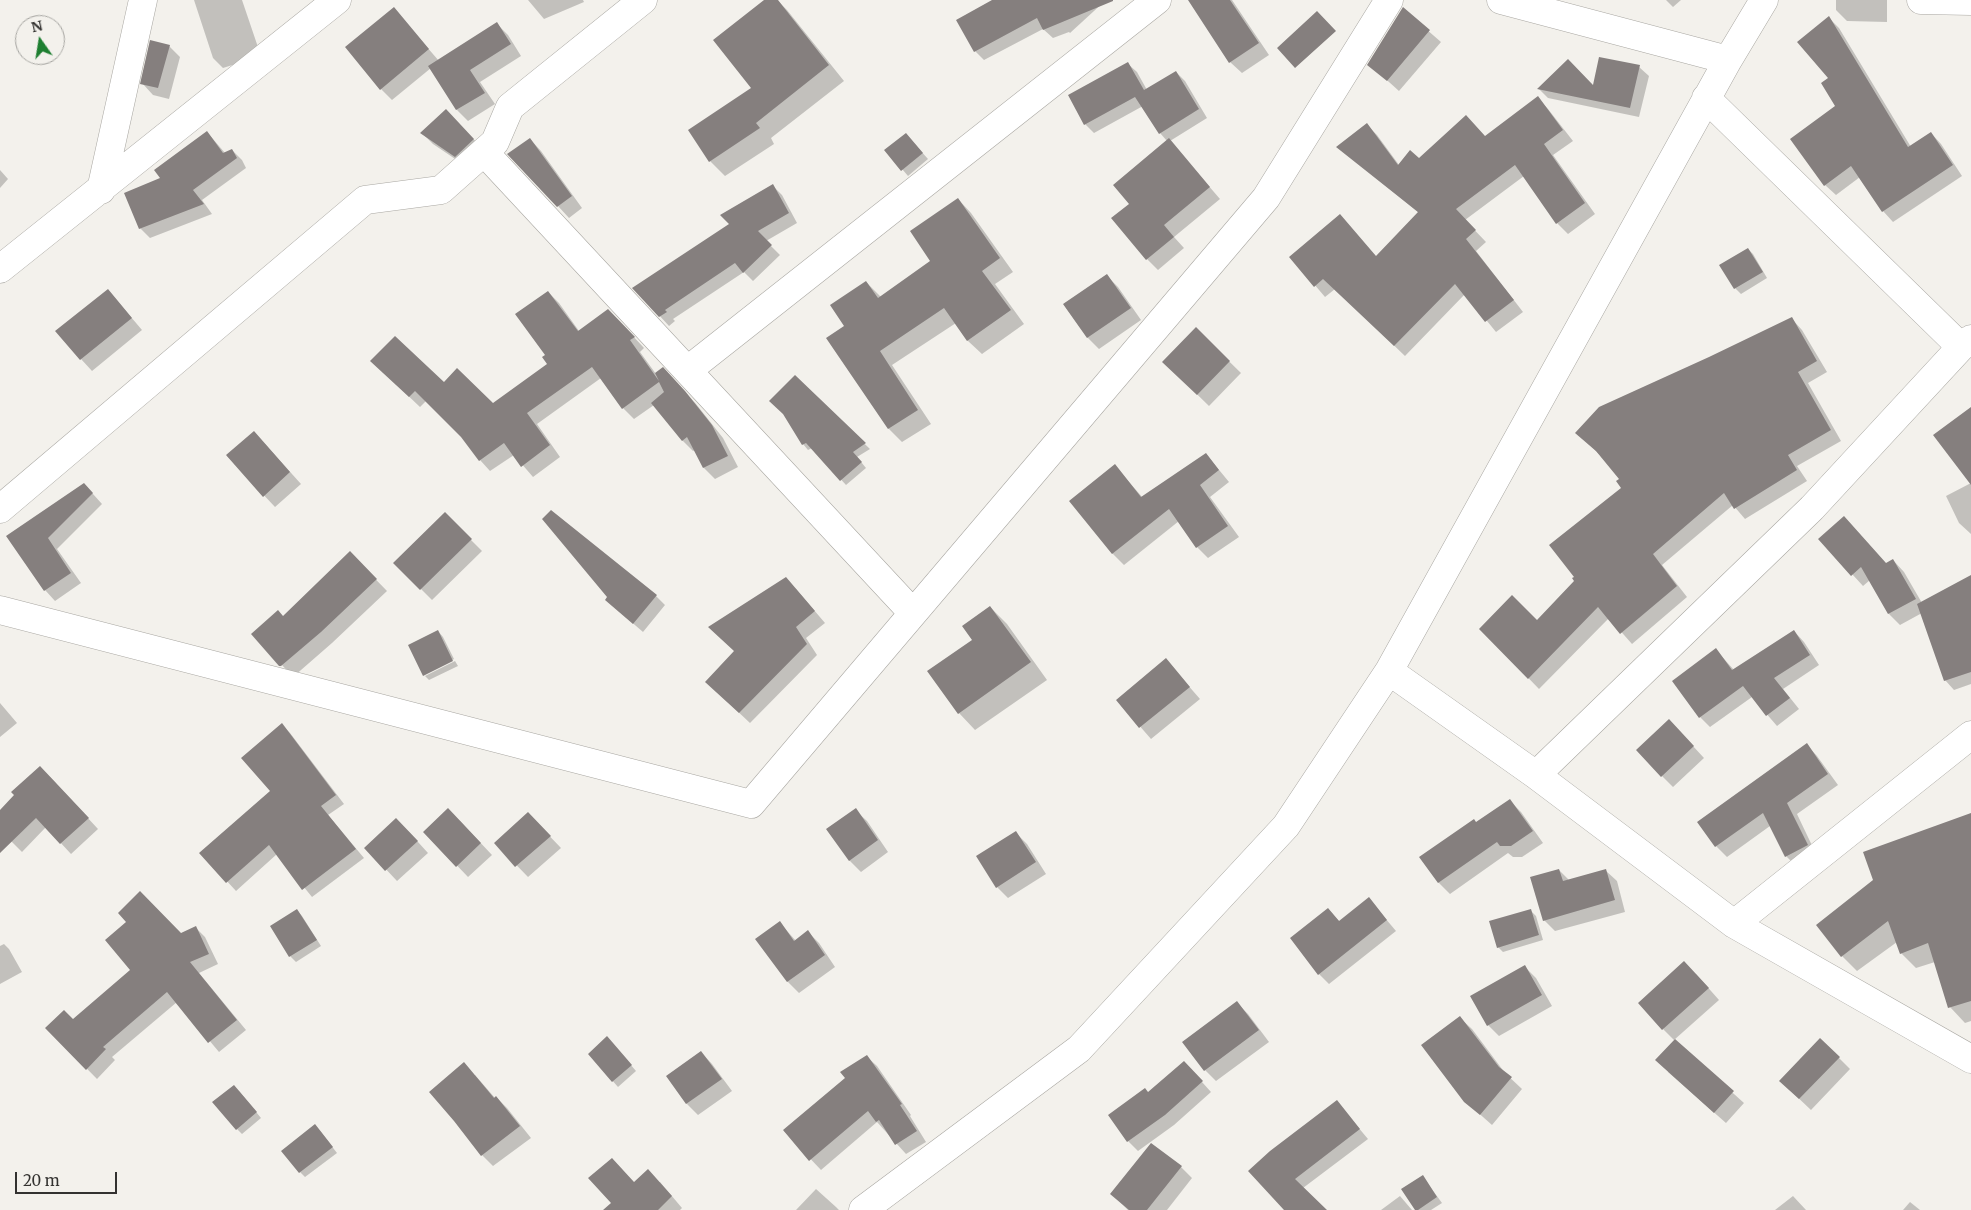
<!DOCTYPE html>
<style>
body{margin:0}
#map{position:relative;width:1971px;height:1210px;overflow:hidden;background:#f3f1ec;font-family:Merriweather,serif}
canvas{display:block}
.north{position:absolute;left:15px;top:15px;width:50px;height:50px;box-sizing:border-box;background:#f3f1ec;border:1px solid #a6a5a1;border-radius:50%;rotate:347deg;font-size:14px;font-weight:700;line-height:20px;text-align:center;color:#333230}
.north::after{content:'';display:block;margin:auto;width:18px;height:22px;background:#1e7f31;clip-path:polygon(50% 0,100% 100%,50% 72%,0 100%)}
.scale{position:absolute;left:15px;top:1172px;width:102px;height:22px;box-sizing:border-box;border:2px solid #333230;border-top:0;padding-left:6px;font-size:15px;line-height:18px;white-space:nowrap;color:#333230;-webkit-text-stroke:4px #f3f1ec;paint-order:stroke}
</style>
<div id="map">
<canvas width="1971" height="1210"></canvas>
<div class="north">N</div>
<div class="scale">20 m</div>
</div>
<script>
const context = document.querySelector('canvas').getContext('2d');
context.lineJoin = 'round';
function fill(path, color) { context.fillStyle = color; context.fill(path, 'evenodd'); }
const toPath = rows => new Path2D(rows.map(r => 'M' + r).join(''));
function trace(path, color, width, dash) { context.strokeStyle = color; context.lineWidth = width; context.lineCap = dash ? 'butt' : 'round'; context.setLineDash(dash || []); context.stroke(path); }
const shadow = toPath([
 [194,0,242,0,261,56,223,68,213,58],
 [528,0,583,0,584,2,544,19],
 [766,0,777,0,787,10,844,81,771,138,774,144,725,176,710,161,753,88],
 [995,0,1106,0,1070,33,1069,32,1053,38,1043,29,984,60,975,51],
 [1189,0,1232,0,1269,55,1242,73,1230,62],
 [1666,0,1681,0,1673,7],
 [1836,0,1887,0,1887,22,1847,21,1836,10],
 [394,9,439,61,497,24,508,35,521,56,480,82,495,104,468,121,457,110,431,68,392,100,381,89],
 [1403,9,1441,42,1399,91,1369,64],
 [1829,18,1839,28,1911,147,1931,133,1941,144,1962,176,1893,222,1883,211,1860,177,1836,195,1825,185,1837,107,1830,79],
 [169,46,180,57,169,99,153,95,142,83],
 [1128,64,1137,72,1147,90,1176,72,1185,81,1207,118,1170,141,1220,199,1174,237,1184,248,1158,270,1147,259,1131,204,1167,141,1160,133,1143,106,1094,133,1085,124],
 [1639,67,1649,76,1639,117,1548,98,1539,89,1593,87],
 [1538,98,1548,109,1573,141,1553,155,1595,214,1568,234,1557,223,1524,176,1465,220,1486,242,1476,251,1523,312,1496,332,1465,294,1405,356,1335,289,1325,297,1291,257,1377,257,1419,213,1338,147,1367,125,1377,135,1399,165,1419,160,1485,137],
 [457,122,485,151,467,167,433,144,422,133],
 [207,132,225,153,232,150,242,160,246,168,202,200,212,214,150,238,140,228,162,179],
 [530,139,541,151,582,208,569,218,558,206],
 [911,140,928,159,908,176,886,150],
 [0,170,8,179,0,188],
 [773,186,782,195,797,223,766,241,780,255,753,281,744,272,673,319,675,321,669,326,634,288,731,224],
 [958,199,971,213,1013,272,995,284,1024,324,982,354,968,341,956,323,892,365,931,424,902,442,889,429,846,327,866,282,881,297,931,262],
 [1748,249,1753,254,1767,278,1741,294,1735,288,1721,265],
 [1106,275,1118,287,1141,320,1099,349,1088,338,1064,305],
 [108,290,142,330,92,371,81,359],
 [548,292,559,303,579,331,619,321,644,348,640,352,656,374,674,380,696,404,723,438,738,467,715,479,704,468,695,450,693,451,682,440,654,405,634,419,623,408,601,378,537,424,560,457,533,477,514,455,490,471,480,460,463,437,426,401,420,407,383,372,444,384,492,405,549,365,547,355],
 [1792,319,1802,330,1827,372,1808,383,1841,441,1797,466,1807,481,1745,519,1733,505,1662,565,1687,597,1632,644,1609,618,1539,689,1481,629,1537,622,1576,582,1623,488,1621,479,1601,456,1577,433],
 [1196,329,1241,373,1209,406,1164,362],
 [795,377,870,449,857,457,866,468,846,485,812,448,808,450,803,444],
 [265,444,301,484,275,507,227,456],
 [1206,454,1229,482,1210,497,1239,537,1208,558,1197,547,1179,521,1124,565,1113,554,1071,501,1115,466,1143,498],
 [1971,483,1971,534,1959,523,1946,496],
 [84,484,102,504,57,549,81,583,55,601,45,590,8,536],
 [445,514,482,551,432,600,395,563],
 [1820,539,1886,564,1893,560,1904,572,1922,603,1971,578,1971,684,1954,690,1945,680,1922,613,1900,625,1889,614,1870,580,1863,586],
 [350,553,387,591,332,643,293,677,282,665,283,617],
 [796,589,825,623,806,638,817,655,750,723,718,693],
 [656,596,665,605,643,632,606,600],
 [990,607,1007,624,1047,680,975,730,959,713,974,640],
 [438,631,443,637,454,659,424,674],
 [1794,631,1804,642,1819,665,1783,689,1799,709,1777,726,1752,697,1710,727,1700,717,1716,650,1734,670],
 [1166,660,1200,699,1151,739,1117,700],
 [455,661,458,666,429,680,425,676],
 [0,703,17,723,0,737],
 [282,725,290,733,344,804,328,815,364,858,312,897,277,854,236,891,201,853,272,791],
 [1680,732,1704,758,1673,787,1662,776],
 [1807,745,1817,756,1838,785,1797,814,1817,856,1797,867,1786,856,1770,826,1727,857,1716,846],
 [50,777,98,829,71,854,46,827,22,852,0,830,0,812],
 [1510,801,1521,812,1543,843,1522,857,1513,857,1508,853,1450,894,1439,883,1421,858],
 [855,810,867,821,888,852,861,872,850,861,827,830],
 [1971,815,1971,1021,1965,1023,1950,1007,1935,962,1916,968,1901,953,1897,942,1857,971,1842,956],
 [460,821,492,855,468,877,425,832],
 [539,825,561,848,528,877,495,843],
 [408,831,428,853,397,881,366,848],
 [1016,833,1027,844,1046,874,1008,898,997,887],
 [1559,870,1569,880,1605,870,1617,881,1625,912,1555,931,1544,920],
 [1369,899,1396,931,1329,984,1319,974,1328,909,1340,922],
 [297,910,302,916,321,946,296,962,290,956,272,926],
 [1531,911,1536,916,1543,940,1503,952,1498,947],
 [780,923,796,941,808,932,819,943,835,967,799,993,788,982,757,939],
 [195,927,205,937,218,964,199,973,246,1030,219,1052,177,1002,112,1057,115,1060,97,1079,47,1028,73,1020,181,934],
 [4,944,9,949,22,972,0,984,0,946],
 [1525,967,1536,978,1552,1006,1499,1036,1488,1025],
 [1696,974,1719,1000,1674,1040,1744,1103,1726,1123,1668,1072,1675,1041,1663,1029],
 [1237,1003,1248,1014,1269,1042,1216,1081,1205,1070],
 [1460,1018,1472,1029,1505,1073,1522,1089,1492,1125,1465,1101],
 [1820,1039,1850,1069,1811,1110,1792,1092],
 [612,1043,636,1071,618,1087,589,1054],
 [701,1052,712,1064,732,1091,698,1115,687,1104,667,1076],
 [866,1056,877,1066,911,1115,910,1116,926,1142,906,1154,877,1122,821,1170,784,1131,846,1078],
 [1193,1072,1211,1092,1174,1125,1138,1151,1128,1141,1109,1115,1148,1093],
 [475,1075,495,1098,496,1097,507,1108,531,1138,493,1166,482,1155],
 [239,1091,261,1118,242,1134,237,1129],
 [1337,1102,1368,1139,1303,1188,1325,1210,1286,1210,1250,1171],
 [320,1131,337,1153,305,1177,300,1172],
 [1181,1167,1192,1178,1167,1210,1128,1210,1112,1194],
 [1423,1177,1442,1203,1431,1210,1416,1210],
 [660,1182,682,1208,680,1210,618,1210],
 [816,1189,836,1207,839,1210,796,1210],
 [1400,1196,1412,1210,1381,1210],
 [1793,1196,1806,1210,1775,1210],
 [1910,1202,1920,1210,1903,1210]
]);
const building = toPath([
 [764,0,778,0,829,65,756,123,760,128,709,162,688,130,751,88,713,40],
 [992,0,1113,0,1113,1,1043,30,1037,18,974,52,956,20],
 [1188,0,1230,0,1259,43,1229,63],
 [394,7,429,49,380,90,345,47],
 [1403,7,1430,30,1387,81,1367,65],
 [1317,11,1336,31,1295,68,1277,48],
 [1829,16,1908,147,1931,132,1953,165,1882,212,1851,166,1824,186,1790,139,1835,106,1821,83,1828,78,1797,42],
 [497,22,511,44,470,70,485,93,456,110,428,66],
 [150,40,170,45,158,88,140,84],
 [1599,57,1640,65,1630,108,1537,89,1568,59,1593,85],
 [1128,62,1144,90,1176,71,1199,109,1159,134,1135,97,1084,125,1068,95],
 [1538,96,1563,130,1544,144,1585,203,1556,224,1515,165,1456,209,1476,230,1466,239,1514,300,1485,322,1455,284,1394,346,1323,279,1314,287,1289,257,1340,214,1376,256,1418,212,1336,147,1367,123,1398,165,1410,150,1419,158,1466,115,1485,136],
 [446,109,474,139,455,157,420,133],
 [207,131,223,153,232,149,237,158,193,190,204,204,139,229,124,193,160,178,154,170],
 [906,133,923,153,901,171,884,150],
 [530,138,572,196,557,207,507,154],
 [1169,138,1210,187,1164,225,1174,237,1146,260,1111,218,1129,204,1113,185],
 [773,184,789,213,758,231,772,245,743,273,735,263,665,310,667,312,659,317,632,288,729,224,720,215],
 [958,198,1000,258,982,271,1011,310,967,341,944,308,880,351,918,410,888,429,826,338,844,326,830,305,866,281,878,298,930,261,910,231],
 [1748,248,1763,272,1734,289,1719,265],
 [1107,274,1131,308,1087,338,1063,304],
 [108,289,132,318,80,360,55,331],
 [548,291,578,331,608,309,635,337,630,340,659,381,655,373,663,367,685,391,712,425,728,456,703,468,687,437,682,441,651,403,664,392,659,382,622,409,592,367,527,413,550,445,521,467,504,443,479,461,461,437,415,391,409,397,370,361,395,336,444,382,457,368,493,403,547,364,542,357,545,355,515,314],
 [1792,317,1817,361,1798,372,1831,430,1788,455,1797,470,1734,509,1724,493,1653,554,1677,586,1620,634,1598,607,1528,679,1479,629,1512,595,1537,620,1574,581,1572,578,1574,577,1549,545,1621,488,1616,481,1619,479,1596,451,1575,433,1599,407,1709,357],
 [1196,327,1230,361,1197,395,1162,362],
 [795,375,866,443,853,452,862,462,840,481,806,443,802,445,783,414,769,401],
 [1971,407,1971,485,1933,435],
 [254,431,290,472,263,497,226,455],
 [1206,453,1219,470,1200,485,1228,526,1196,548,1169,509,1112,554,1069,501,1115,464,1141,497],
 [84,483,93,493,48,538,71,573,44,591,6,536],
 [551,510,657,595,633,624,605,600,607,597,542,519],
 [445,512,472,539,420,590,393,563],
 [1844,516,1886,563,1893,559,1916,599,1888,614,1861,567,1851,576,1818,539],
 [350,551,377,579,321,632,281,666,279,666,251,634,278,610,283,616],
 [1971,575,1971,672,1944,681,1917,604],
 [786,577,815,611,796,627,807,644,739,713,705,682,734,651,708,627],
 [990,606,1031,662,958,714,927,671,972,640,962,626],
 [438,630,453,661,423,676,408,645],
 [1794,630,1810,655,1774,678,1790,698,1766,716,1743,686,1699,718,1672,681,1716,648,1732,670],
 [1166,658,1190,687,1139,728,1116,700],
 [1669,719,1694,746,1661,777,1636,750],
 [282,723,336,795,321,806,356,849,302,890,269,845,226,883,199,853,270,791,241,758],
 [1807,743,1828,774,1787,803,1808,845,1785,857,1763,813,1715,847,1697,822],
 [40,766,89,818,60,844,36,818,0,853,0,810,14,795,11,792],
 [1510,799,1533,831,1511,846,1500,846,1497,842,1438,883,1419,857,1474,819,1476,822],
 [448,808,481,843,456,867,423,832],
 [856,808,878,840,849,861,826,829],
 [528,812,551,836,515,867,494,843],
 [1971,813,1971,1001,1948,1008,1928,943,1900,954,1888,921,1841,957,1816,925,1873,880,1863,852],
 [396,818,418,841,385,871,364,848],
 [1016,831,1036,862,996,888,976,856],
 [1559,869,1563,881,1606,869,1615,900,1543,921,1530,877],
 [140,891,181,933,196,926,209,954,190,962,237,1020,208,1043,167,992,103,1047,106,1049,86,1070,45,1028,64,1010,73,1019,130,970,105,940,126,922,118,913],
 [1369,897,1387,920,1318,975,1290,938,1328,908,1339,921],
 [297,909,317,940,289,957,270,926],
 [1531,909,1539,935,1497,948,1489,921],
 [780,921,794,941,808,930,825,955,787,982,755,939],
 [1684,961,1709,988,1662,1030,1638,1003],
 [1525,965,1542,995,1487,1026,1470,996],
 [1237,1001,1259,1030,1204,1071,1182,1042],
 [1460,1016,1499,1067,1512,1077,1480,1115,1464,1102,1421,1045],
 [607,1036,632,1065,612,1082,588,1054],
 [1820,1038,1840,1057,1799,1099,1779,1081],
 [1675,1039,1734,1091,1714,1113,1655,1060],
 [701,1051,722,1079,686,1104,666,1076],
 [867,1055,902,1104,900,1105,917,1131,895,1145,879,1120,876,1122,868,1111,809,1161,783,1130,845,1078,840,1072],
 [1184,1061,1203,1081,1165,1115,1127,1142,1108,1115,1145,1088,1148,1092],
 [464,1062,494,1098,496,1096,520,1126,481,1156,454,1121,429,1092],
 [234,1085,257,1112,236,1130,212,1102],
 [1337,1100,1360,1129,1295,1179,1327,1210,1284,1210,1248,1171,1270,1151],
 [315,1124,333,1147,299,1173,281,1151],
 [1151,1143,1182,1166,1147,1210,1129,1210,1110,1194],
 [612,1158,634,1182,648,1169,672,1196,658,1210,603,1210,611,1203,588,1178],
 [1423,1175,1437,1197,1418,1210,1415,1210,1401,1189]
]);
const minor = toPath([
 [1501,0,1728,60],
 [1921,0,1971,1],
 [1706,98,1961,347],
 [484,152,913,613],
 [101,190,143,0],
 [0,269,337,0],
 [688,370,1157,0],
 [0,509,365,200,441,190,495,142,510,107,643,0],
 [0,610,751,804,1266,198,1389,0],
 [1389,671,1536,775,1734,924,1971,1059],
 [1536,775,1812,508,1961,347,1971,339],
 [1734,924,1971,735],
 [863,1210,1079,1049,1286,826,1389,671,1728,60,1764,0]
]);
fill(shadow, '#0003');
fill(building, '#857f7e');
trace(minor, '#a9a7a2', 29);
trace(minor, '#fff', 28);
</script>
